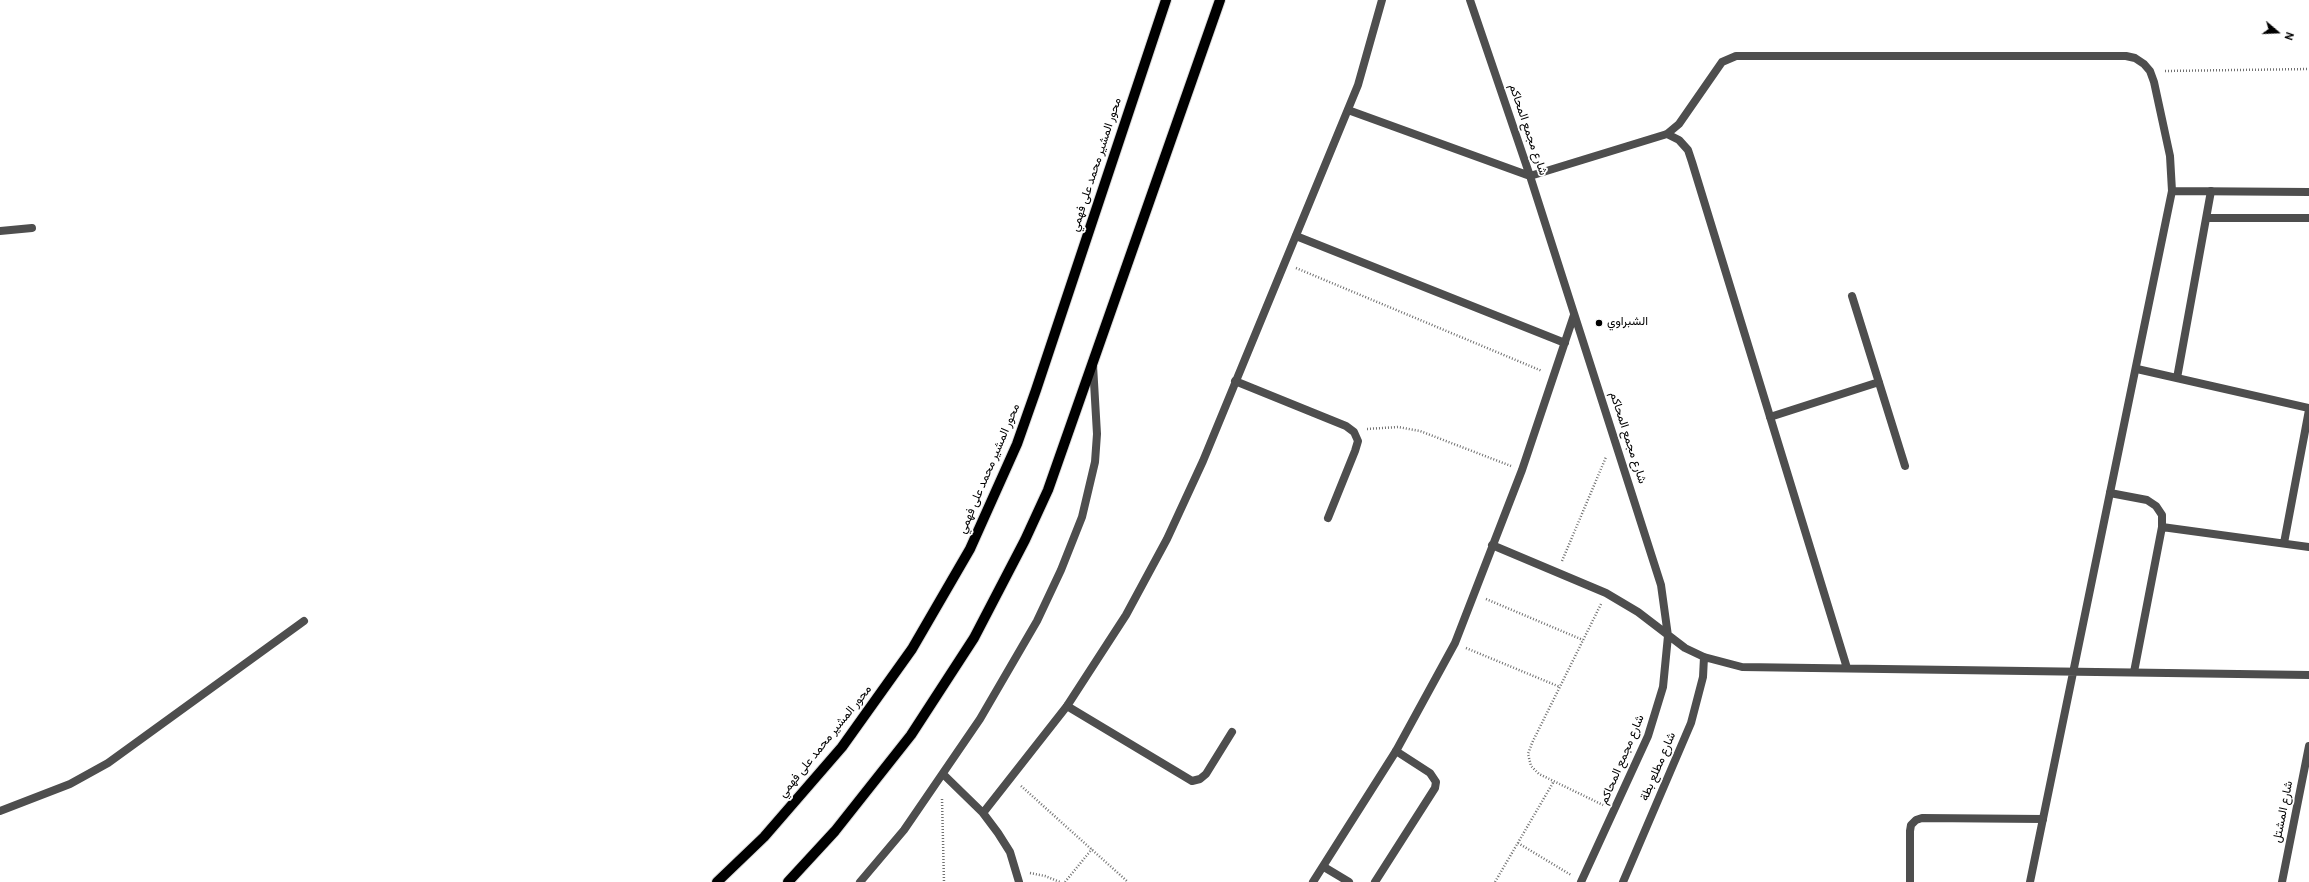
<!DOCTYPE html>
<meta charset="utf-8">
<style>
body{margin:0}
#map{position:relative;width:2309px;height:882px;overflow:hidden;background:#fff;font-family:Overpass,sans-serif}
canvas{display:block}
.north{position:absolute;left:2257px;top:12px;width:40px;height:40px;-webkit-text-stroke:3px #fff;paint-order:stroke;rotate:109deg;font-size:11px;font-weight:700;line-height:16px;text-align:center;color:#000}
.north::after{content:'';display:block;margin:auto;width:14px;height:18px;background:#000;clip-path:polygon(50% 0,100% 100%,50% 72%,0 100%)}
</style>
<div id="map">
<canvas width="2309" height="882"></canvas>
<div class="north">N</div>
</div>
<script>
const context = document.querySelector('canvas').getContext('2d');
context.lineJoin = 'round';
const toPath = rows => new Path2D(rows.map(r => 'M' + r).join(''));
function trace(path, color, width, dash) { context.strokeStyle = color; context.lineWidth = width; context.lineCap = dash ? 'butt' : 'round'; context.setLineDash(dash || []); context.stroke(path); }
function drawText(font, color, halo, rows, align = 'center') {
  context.font = font + ' Overpass,Vazirmatn,sans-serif'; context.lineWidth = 3.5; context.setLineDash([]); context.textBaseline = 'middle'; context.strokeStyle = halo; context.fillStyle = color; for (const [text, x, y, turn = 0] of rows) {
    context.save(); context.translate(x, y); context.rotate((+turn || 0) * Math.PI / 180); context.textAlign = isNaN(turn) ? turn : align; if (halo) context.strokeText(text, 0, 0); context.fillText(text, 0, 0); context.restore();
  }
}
const path = toPath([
 [2165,71,2309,69],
 [1296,268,1542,371],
 [1367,429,1398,427,1420,431,1511,466],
 [1562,561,1606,457],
 [1486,599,1583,640],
 [1601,604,1532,743,1528,754,1531,766,1539,774,1603,805],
 [1466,648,1560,687],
 [1021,786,1128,882],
 [942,799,944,882],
 [1518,843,1571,875],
 [1030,873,1045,876,1060,882],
 [1065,882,1092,849],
 [1495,882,1554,781]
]);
const service = toPath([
 [2207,218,2309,218],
 [1852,296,1905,466],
 [2137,369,2309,408],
 [2177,378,2211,191],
 [1235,381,1346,426,1354,432,1358,441,1355,451,1328,518],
 [1770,417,1879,382],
 [2110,493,2147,500,2156,506,2162,515,2162,527,2134,672],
 [2162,527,2309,547],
 [2284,543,2309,410],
 [1067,706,1192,781,1200,779,1206,774,1232,732],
 [1324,867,1349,882],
 [1375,882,1435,788,1436,782,1430,773,1396,751],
 [1910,882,1910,831,1911,825,1916,820,1922,818,2043,819]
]);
const minor = toPath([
 [1470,0,1530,176,1661,585,1668,636,1663,687,1648,736,1581,882],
 [1348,110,1530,176,1667,134,1679,124,1722,62,1736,56,2126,56,2135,58,2144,64,2150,71,2154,82,2170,156,2172,191,2030,882],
 [1667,134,1679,140,1688,150,1692,162,1847,668],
 [2172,191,2309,192],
 [0,231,32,228],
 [1296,236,1565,343],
 [1492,545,1606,593,1638,612,1685,648,1704,657,1742,667,2309,675],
 [0,811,70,784,108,763,304,621],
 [1313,882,1396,751,1455,643,1522,470,1574,315],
 [1623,882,1691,723,1703,677,1704,657],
 [2282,882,2309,746]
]);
const tertiary = toPath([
 [943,774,983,813,998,833,1010,852,1019,882],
 [983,813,1067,706,1126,615,1167,539,1203,461,1358,85,1382,0],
 [860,882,904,830,980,719,1037,621,1061,570,1082,517,1095,462,1097,434,1093,365]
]);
const primary = toPath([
 [717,882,764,837,842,747,912,649,970,549,1017,444,1036,390,1166,0],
 [788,882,835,831,911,735,974,638,1025,540,1048,490,1220,0]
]);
const markers = [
 [1599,323,4,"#000"]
];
const streetNames = [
 ["شارع مجمع المحاكم",1527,130,71],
 ["محور المشير محمد على فهمي",1097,165,-72],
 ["شارع مجمع المحاكم",1627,438,72],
 ["محور المشير محمد على فهمي",990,469,-67],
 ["محور المشير محمد على فهمي",826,742,-51],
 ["شارع مجمع المحاكم",1623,760,-67],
 ["شارع مطلع بطة",1659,767,-67],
 ["شارع المشتل",2284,812,-79]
];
const poiNames = [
 ["الشبراوي",1607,323]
];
trace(primary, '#dbdbdb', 12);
trace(path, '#707070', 2.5, [1, 2]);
trace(service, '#4e4e4e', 8);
trace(minor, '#4e4e4e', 8);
trace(tertiary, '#4e4e4e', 8);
trace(primary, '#000', 10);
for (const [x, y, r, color] of markers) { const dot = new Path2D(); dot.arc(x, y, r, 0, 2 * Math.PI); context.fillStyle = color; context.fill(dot); trace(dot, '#fff', 1.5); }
drawText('12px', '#000', '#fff', streetNames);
drawText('12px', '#000', '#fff', poiNames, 'left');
</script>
